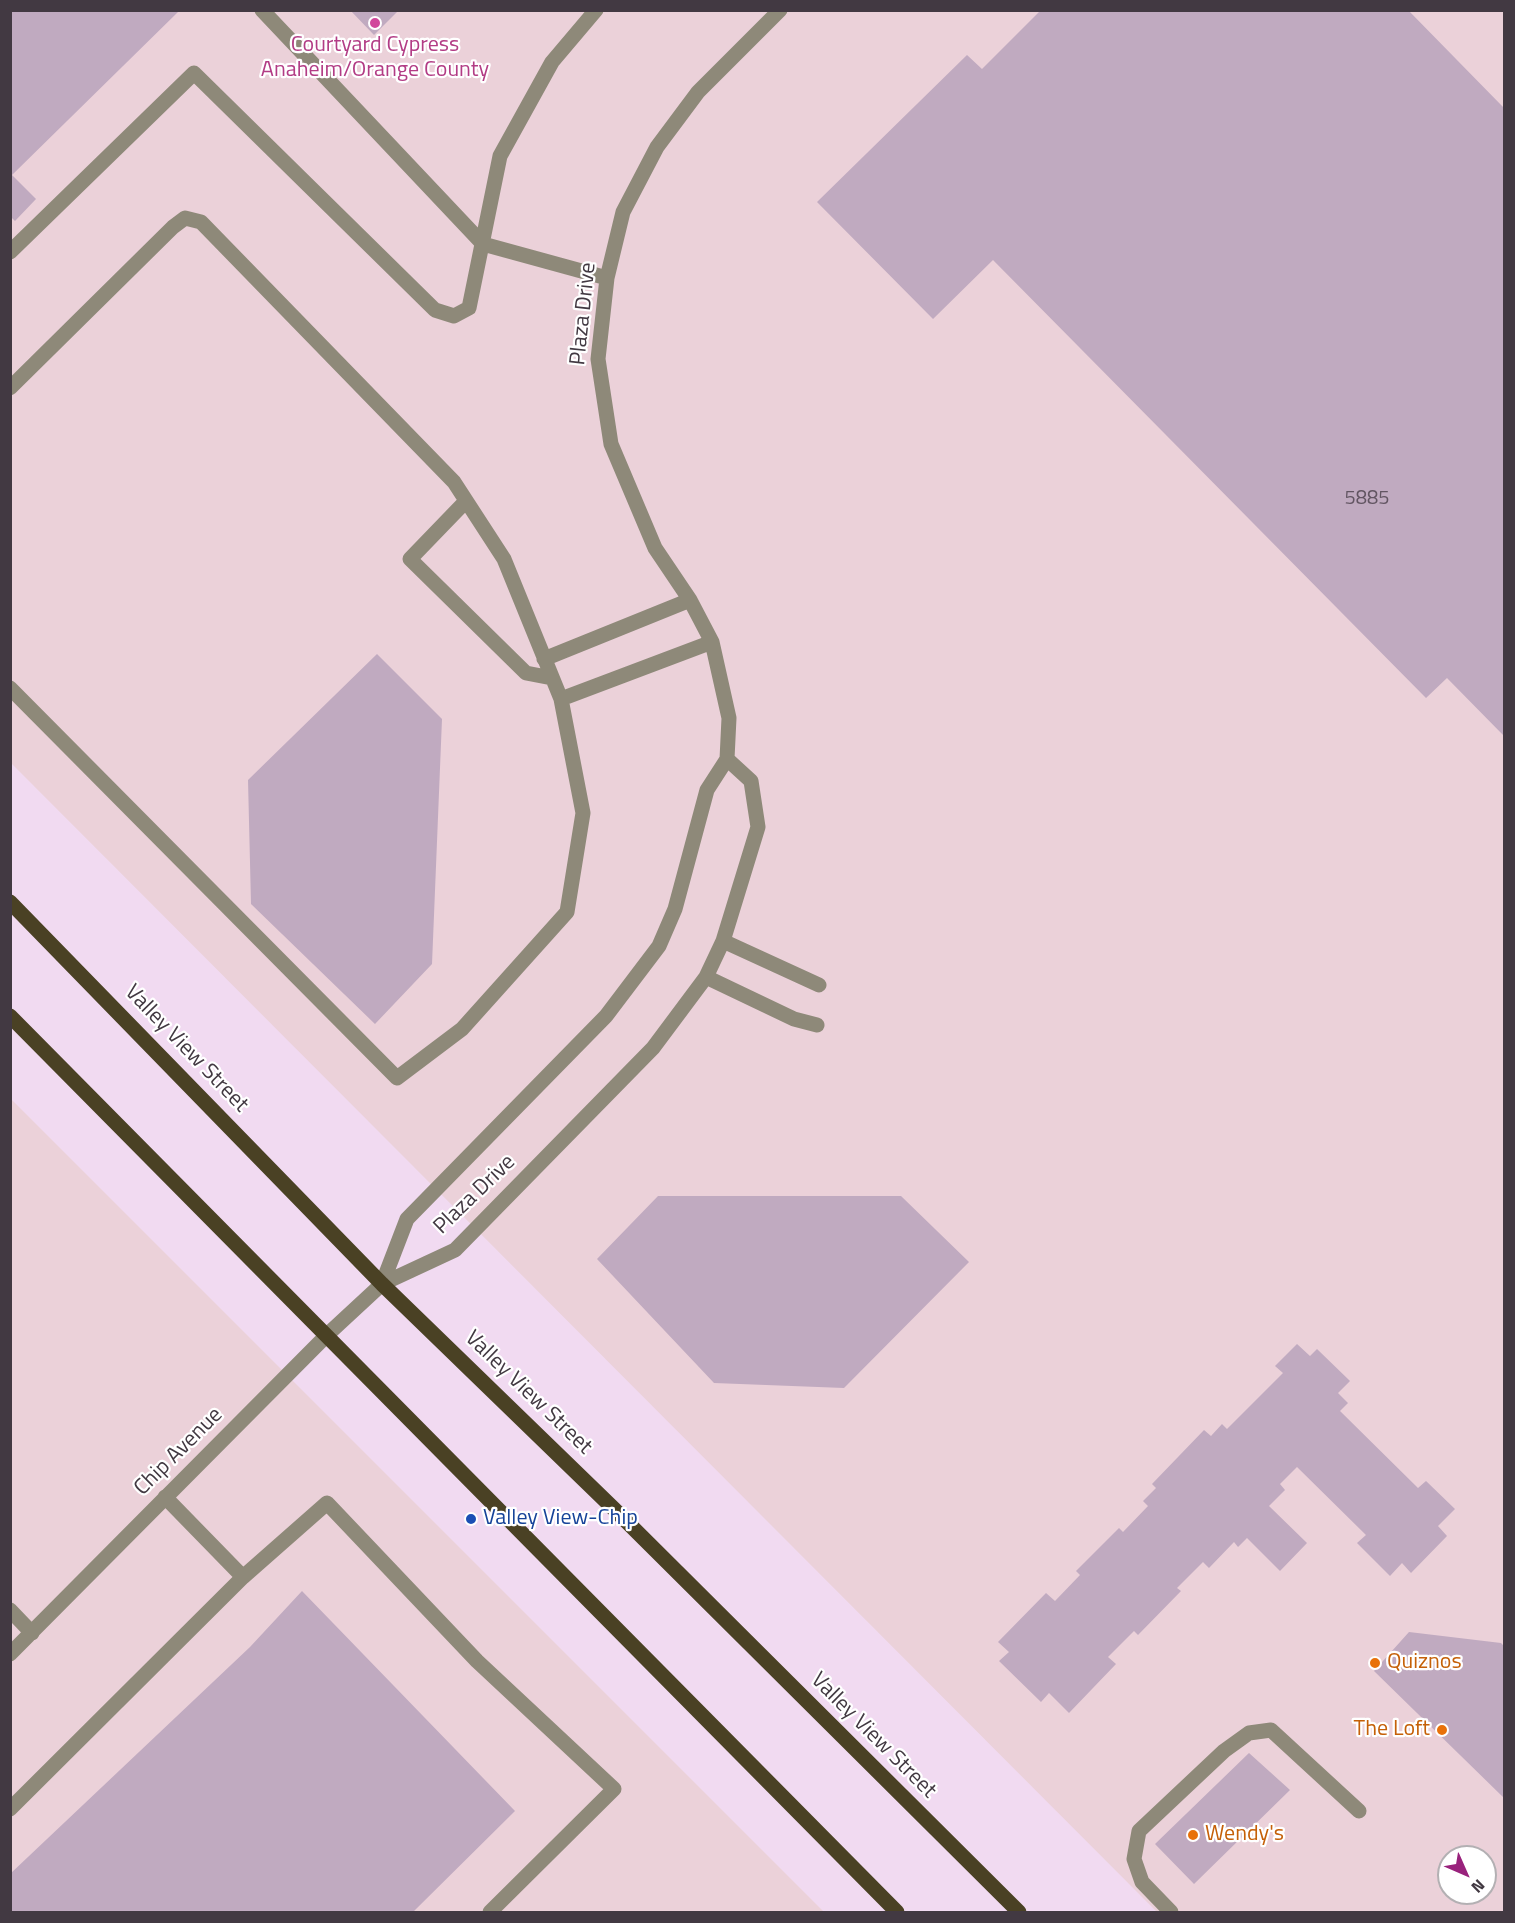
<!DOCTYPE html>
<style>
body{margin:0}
#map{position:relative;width:1515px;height:1923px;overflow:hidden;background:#f1daf1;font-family:"Titillium Web",sans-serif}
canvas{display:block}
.frame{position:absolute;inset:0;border:12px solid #423942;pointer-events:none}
.north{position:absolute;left:1437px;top:1845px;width:60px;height:60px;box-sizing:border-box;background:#fff;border:2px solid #b3b0b3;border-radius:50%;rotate:135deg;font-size:16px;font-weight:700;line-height:24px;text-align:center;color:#423942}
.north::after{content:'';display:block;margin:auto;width:21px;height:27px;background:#99227c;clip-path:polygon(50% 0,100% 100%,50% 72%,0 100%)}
</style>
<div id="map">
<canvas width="1515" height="1923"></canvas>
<div class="frame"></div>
<div class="north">N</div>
</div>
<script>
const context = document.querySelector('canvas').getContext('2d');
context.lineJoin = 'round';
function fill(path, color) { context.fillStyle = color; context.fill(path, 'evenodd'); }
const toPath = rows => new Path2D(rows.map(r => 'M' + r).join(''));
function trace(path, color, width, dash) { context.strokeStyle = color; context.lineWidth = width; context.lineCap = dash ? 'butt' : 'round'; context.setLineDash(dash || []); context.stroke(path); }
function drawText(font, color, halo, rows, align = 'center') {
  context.font = font + ' "Titillium Web",sans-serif'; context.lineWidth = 4.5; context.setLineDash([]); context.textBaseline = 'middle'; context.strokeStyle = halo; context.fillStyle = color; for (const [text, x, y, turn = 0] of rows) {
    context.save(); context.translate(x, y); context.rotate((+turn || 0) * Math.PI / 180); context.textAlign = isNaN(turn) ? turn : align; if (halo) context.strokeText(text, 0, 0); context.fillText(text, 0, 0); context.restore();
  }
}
const commercial = toPath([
 [10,11,1504,11,1504,1912,1157,1912,11,763],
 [1449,1857,1485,1857,1485,1893,1449,1893],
 [11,1099,824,1912,11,1912]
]);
const building = toPath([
 [10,10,178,12,12,175,36,199,15,221,10,216],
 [350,10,399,10,374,35],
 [1041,10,1408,10,1504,108,1504,736,1447,678,1426,698,993,260,933,319,817,202,967,55,982,69],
 [377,654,442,719,432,964,375,1024,251,904,248,780],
 [658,1196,901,1196,969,1262,844,1388,714,1383,597,1259],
 [1297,1344,1310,1356,1317,1349,1350,1381,1338,1393,1348,1403,1340,1411,1418,1488,1426,1481,1455,1509,1438,1526,1447,1536,1411,1573,1402,1563,1390,1576,1357,1543,1366,1535,1297,1467,1280,1484,1285,1490,1269,1506,1307,1543,1280,1571,1247,1538,1238,1547,1234,1542,1209,1568,1203,1562,1177,1588,1181,1591,1138,1635,1134,1631,1108,1657,1116,1664,1069,1713,1049,1693,1041,1702,999,1661,1009,1652,998,1642,1046,1593,1055,1601,1080,1575,1076,1571,1119,1528,1123,1532,1148,1506,1143,1501,1156,1488,1152,1484,1204,1430,1211,1436,1222,1424,1227,1429,1283,1373,1275,1366],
 [302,1591,515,1811,413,1912,10,1912,10,1874,250,1647],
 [1409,1632,1501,1643,1504,1646,1504,1798,1374,1671],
 [1249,1753,1290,1790,1194,1884,1155,1844]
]);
const minor = toPath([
 [262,10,483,244,607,278],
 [10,252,194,73,435,310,454,316,469,308,500,156,552,62,596,10],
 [10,388,173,227,185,218,201,222,454,482,504,559,561,699,583,813,567,912,462,1029,397,1078,10,688],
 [466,501,410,559,526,673,552,678],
 [544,659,690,600],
 [561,699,712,642],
 [723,941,819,985],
 [706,977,794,1019,817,1025],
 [382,1284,407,1219,606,1016,659,946,675,909,707,790,727,759,729,718,712,642,690,600,655,548,611,444,598,359,607,278,623,212,657,147,698,92,780,10],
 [165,1497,243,1577,327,1503,477,1661,614,1789,490,1912],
 [10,1610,32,1633],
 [10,1654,328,1334,382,1284,455,1250,653,1048,706,977,723,941,758,827,751,781,727,759],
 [10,1809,243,1577],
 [1171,1912,1142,1882,1134,1859,1139,1831,1224,1751,1249,1733,1271,1730,1359,1811]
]);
const major = toPath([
 [10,902,382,1284,614,1509,1019,1912],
 [10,1016,897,1912]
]);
const markers = [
 [375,23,6,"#d1479c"],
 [471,1519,6,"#1a4fb4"],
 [1375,1663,6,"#e8710a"],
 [1442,1730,6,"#e8710a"],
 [1193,1835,6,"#e8710a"]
];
const numberNames = [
 ["5885",1367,499]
];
const hotelNames = [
 ["Courtyard Cypress",375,46],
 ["Anaheim/Orange County",375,71]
];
const streetNames = [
 ["Plaza Drive",584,314,-84],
 ["Valley View Street",186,1049,46],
 ["Plaza Drive",475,1195,-44],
 ["Valley View Street",528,1393,44],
 ["Chip Avenue",179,1452,-45],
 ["Valley View Street",873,1736,45]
];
const transitNames = [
 ["Valley View-Chip",483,1519]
];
const foodNames = [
 ["Quiznos",1387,1663],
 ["The Loft",1430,1730,"right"],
 ["Wendy's",1205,1835]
];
fill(commercial, '#ebd1d9');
fill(building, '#c0aac0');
trace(minor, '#8e8979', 15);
trace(major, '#4a4124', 15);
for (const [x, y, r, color] of markers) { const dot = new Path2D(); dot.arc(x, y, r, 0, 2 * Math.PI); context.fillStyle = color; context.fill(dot); trace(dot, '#fff', 2); }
drawText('20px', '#625562', null, numberNames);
drawText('22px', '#b23c85', '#fff', hotelNames);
drawText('22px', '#423942', '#fff', streetNames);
drawText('22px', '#164399', '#fff', transitNames, 'left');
drawText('22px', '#c56008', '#fff', foodNames, 'left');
</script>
